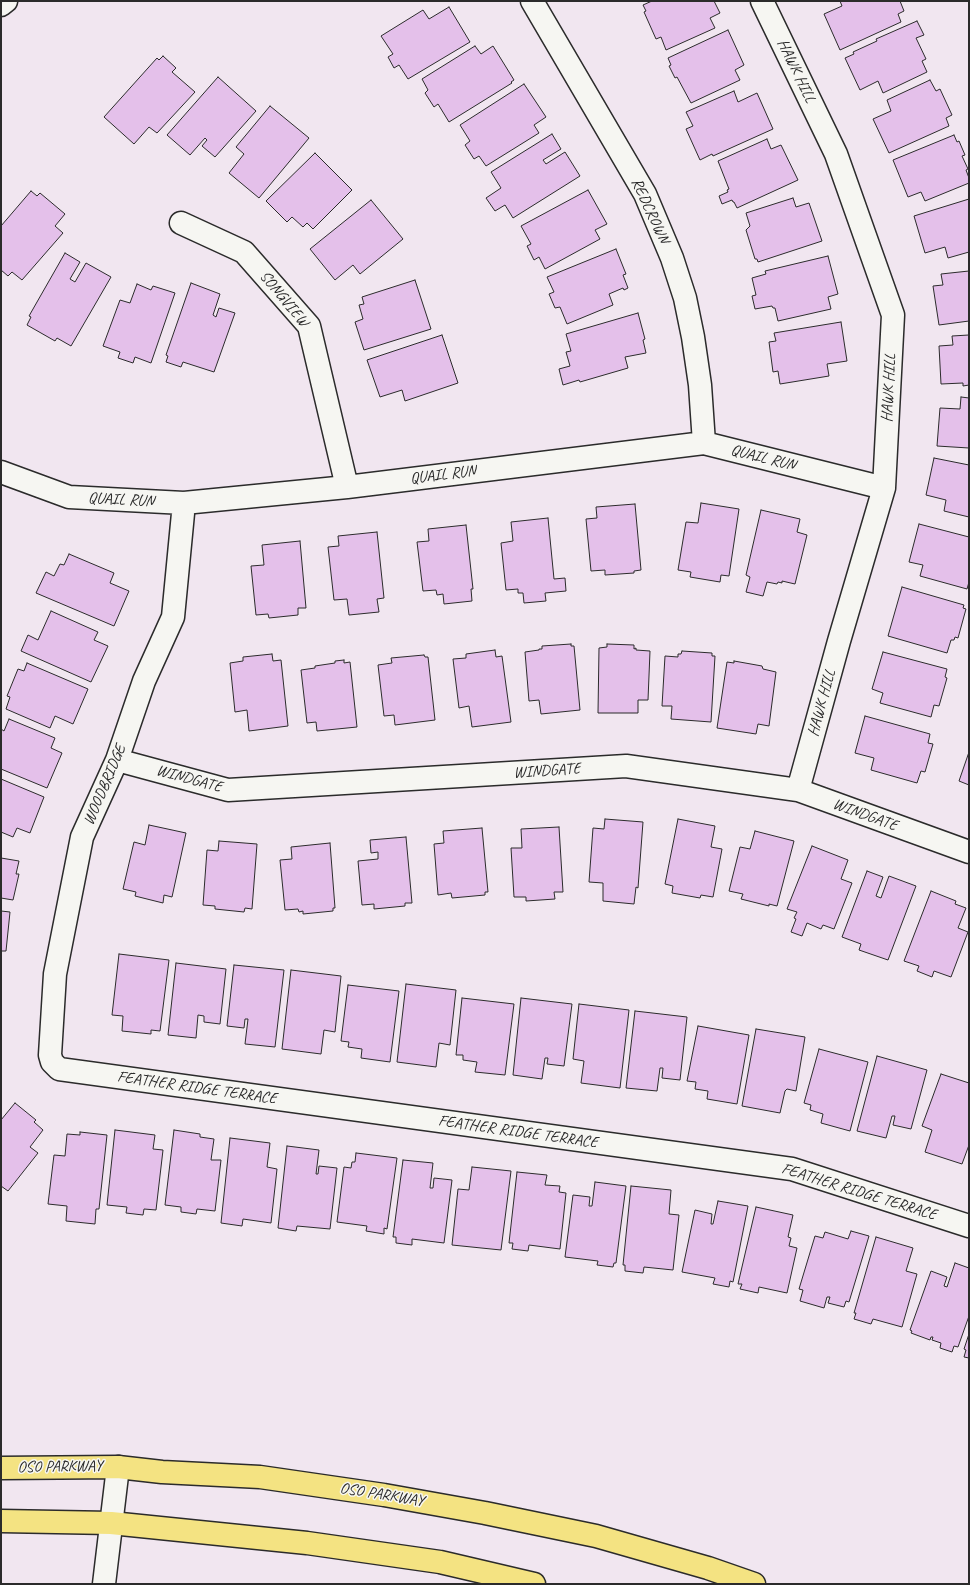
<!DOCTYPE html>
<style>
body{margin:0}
#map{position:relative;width:970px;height:1585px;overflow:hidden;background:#f1e6f0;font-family:Caveat,sans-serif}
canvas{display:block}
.frame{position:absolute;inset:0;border:2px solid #2b2b2b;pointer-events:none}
</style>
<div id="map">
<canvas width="970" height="1585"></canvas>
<div class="frame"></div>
</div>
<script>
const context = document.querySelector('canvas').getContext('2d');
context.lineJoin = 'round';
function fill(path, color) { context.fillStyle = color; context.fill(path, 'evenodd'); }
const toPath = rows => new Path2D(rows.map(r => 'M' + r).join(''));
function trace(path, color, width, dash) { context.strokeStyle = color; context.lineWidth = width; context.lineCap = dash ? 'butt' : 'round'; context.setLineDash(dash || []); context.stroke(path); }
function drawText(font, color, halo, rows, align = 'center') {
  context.font = font + ' Caveat,sans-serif'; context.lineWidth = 3; context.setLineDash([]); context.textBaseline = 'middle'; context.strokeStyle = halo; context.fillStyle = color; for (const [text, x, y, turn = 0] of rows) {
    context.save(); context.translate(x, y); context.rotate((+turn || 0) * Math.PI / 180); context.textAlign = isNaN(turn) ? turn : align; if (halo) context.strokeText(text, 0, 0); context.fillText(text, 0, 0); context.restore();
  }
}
const building = toPath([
 [652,1,714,1,720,13,710,18,715,28,666,50,661,37,656,39,644,12,646,11,643,5,652,1],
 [840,1,900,1,904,11,898,14,901,22,840,50,824,14,842,6,840,1],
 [449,7,470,42,408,79,399,65,394,68,388,57,393,54,381,36,423,10,429,19,449,7],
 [917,21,924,35,916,38,926,59,922,61,927,72,883,93,878,81,860,90,845,58,854,54,853,52,877,41,876,39,917,21],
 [728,30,744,65,735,70,740,80,691,103,677,77,675,78,669,66,671,65,668,58,728,30],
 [475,46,481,54,493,46,514,80,511,82,512,83,449,122,438,104,434,107,425,93,428,90,422,79,475,46],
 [163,56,176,68,172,72,195,92,157,133,149,127,134,144,104,117,157,58,159,60,163,56],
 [218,77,256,111,215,157,202,146,207,140,205,138,190,155,167,135,218,77],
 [930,80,936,91,940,89,952,115,946,118,949,126,889,153,873,119,891,111,887,100,930,80],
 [524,84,546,117,534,125,539,133,486,166,479,156,474,159,465,145,470,141,460,125,524,84],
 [734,91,738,102,757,93,773,129,713,156,712,154,700,160,686,129,693,126,686,112,734,91],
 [270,106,309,138,259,198,229,173,244,154,236,147,270,106],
 [552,134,561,149,543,160,546,164,565,152,580,176,513,218,505,205,495,211,486,198,501,188,491,172,552,134],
 [954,135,957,142,959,141,965,155,962,156,968,169,966,170,969,178,969,183,925,201,921,192,908,197,893,160,954,135],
 [767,139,771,149,781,145,798,180,737,208,734,202,733,202,732,200,722,204,719,196,728,192,727,190,729,189,718,161,767,139],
 [315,153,352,190,313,229,307,223,303,227,292,217,287,222,266,201,315,153],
 [588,190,607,224,595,230,600,239,545,269,539,257,534,260,527,246,531,244,521,226,588,190],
 [31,191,37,196,40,193,65,214,55,226,63,233,22,280,12,272,8,276,1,270,1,226,31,191],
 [793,198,796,207,809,203,822,241,758,262,757,259,755,259,746,230,750,226,746,213,793,198],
 [969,199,969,252,948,258,945,247,925,253,914,216,969,199],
 [371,200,403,239,360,274,353,265,335,280,310,249,371,200],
 [616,249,626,274,623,275,628,288,624,290,623,288,609,294,613,305,567,324,560,307,555,308,549,294,554,292,547,277,616,249],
 [65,253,80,262,70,279,75,282,86,263,111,277,71,346,57,338,55,341,27,325,31,317,29,316,65,253],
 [828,256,838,294,828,297,831,309,778,321,775,308,773,308,772,306,755,309,752,296,756,295,752,278,766,274,765,271,828,256],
 [969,271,969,321,939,325,933,286,943,285,941,274,969,271],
 [415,280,431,329,364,350,355,322,363,319,359,305,364,304,362,297,415,280],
 [191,283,220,294,213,315,216,317,219,308,235,313,214,372,183,362,181,367,166,362,168,356,166,355,191,283],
 [137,284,151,290,153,286,175,293,151,363,135,357,133,363,118,358,120,352,103,346,120,300,130,303,137,284],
 [638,313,645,339,643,340,646,353,625,357,628,368,580,382,579,380,563,385,559,369,570,366,566,352,571,351,566,334,638,313],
 [841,322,847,361,827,364,829,376,780,384,778,371,773,372,769,342,776,341,774,333,841,322],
 [442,335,458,383,405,401,402,390,380,397,367,360,442,335],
 [969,335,969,385,963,386,963,383,941,384,939,346,953,345,952,336,969,335],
 [961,397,969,398,969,448,937,446,940,408,960,409,961,397],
 [934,458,969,465,969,517,944,511,946,500,926,495,934,458],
 [701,503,739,509,729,576,721,575,720,582,690,577,691,572,678,570,686,522,698,523,701,503],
 [635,504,641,570,634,571,634,573,605,575,605,570,591,571,586,519,597,518,596,507,635,504],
 [761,510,800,519,797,532,807,535,795,584,782,581,782,583,778,582,777,584,767,582,763,596,746,592,750,577,746,575,761,510],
 [548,518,554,579,565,578,566,591,545,593,546,601,524,603,523,593,518,593,518,589,506,590,501,543,513,541,511,522,548,518],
 [919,524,969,537,969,582,967,589,920,576,923,565,909,562,919,524],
 [466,525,473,589,471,589,472,601,444,604,443,594,437,595,436,590,423,591,417,542,429,541,428,529,466,525],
 [377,532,384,598,377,599,379,612,349,615,347,599,334,600,328,547,339,546,338,536,377,532],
 [300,541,306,608,298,608,298,615,269,618,268,614,256,615,251,566,264,565,262,545,300,541],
 [69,554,114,573,110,583,129,591,114,626,36,593,46,572,54,576,60,564,64,565,69,554],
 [902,587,964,605,963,608,966,609,958,638,955,637,954,640,951,640,947,653,888,636,902,587],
 [51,611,98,632,94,640,108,646,91,682,21,651,28,635,38,640,51,611],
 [571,644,571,646,574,646,580,710,541,714,539,700,529,701,525,652,539,650,539,649,542,649,542,646,571,644],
 [607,644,634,645,634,649,636,648,636,650,650,651,648,700,638,700,638,713,598,713,599,648,607,647,607,644],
 [495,650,496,657,502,656,511,722,472,727,469,706,459,708,453,659,466,658,466,654,495,650],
 [682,651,712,653,712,656,715,656,711,722,671,719,672,706,662,706,665,656,678,657,678,654,681,654,682,651],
 [883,652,947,669,945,677,947,678,939,706,934,705,931,717,880,703,883,693,872,689,883,652],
 [272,654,273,661,281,660,288,726,249,731,247,710,235,712,230,663,243,661,243,657,272,654],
 [424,655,425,657,428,657,435,720,395,725,394,715,384,716,378,665,392,663,391,658,424,655],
 [344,660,344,663,350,662,357,727,317,731,316,722,307,723,301,670,315,668,315,666,335,663,335,661,344,660],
 [734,661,762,666,763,669,776,672,769,726,758,724,756,734,717,728,727,662,734,663,734,661],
 [27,663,88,689,73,724,55,716,50,728,6,709,10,697,7,696,18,669,24,671,27,663],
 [865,716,930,734,928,743,933,744,925,772,921,771,917,783,871,770,874,758,855,753,865,716],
 [9,719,55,738,51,748,62,753,47,788,1,769,1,729,4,731,9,719],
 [969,752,969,785,959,781,969,752],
 [1,779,44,797,30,833,17,828,13,837,1,832,1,779],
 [605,819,643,822,638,888,636,887,634,904,603,901,603,883,589,882,593,828,604,829,605,819],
 [678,819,715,826,711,847,722,849,713,897,701,895,700,898,672,893,673,886,665,884,678,819],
 [149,825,186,833,172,897,164,895,163,903,135,896,136,892,123,889,134,842,145,845,149,825],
 [559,827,563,892,554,892,555,899,526,901,526,897,514,897,511,848,522,848,521,829,559,827],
 [482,828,488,892,485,892,485,895,452,898,451,893,438,895,434,844,444,843,443,831,482,828],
 [755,831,794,841,777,906,769,904,769,906,741,899,743,894,729,891,740,847,750,849,755,831],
 [406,837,412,903,405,903,405,906,374,909,374,904,362,905,358,861,378,859,378,852,371,853,370,840,406,837],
 [219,841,257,844,252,909,245,908,244,912,215,909,215,906,203,905,207,850,218,851,219,841],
 [330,843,335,908,333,908,333,911,303,914,303,911,299,912,298,909,285,910,280,860,292,859,291,847,330,843],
 [812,846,848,860,841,879,852,883,834,929,823,925,821,929,807,923,802,936,791,932,796,919,794,918,797,912,787,909,812,846],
 [1,858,19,861,16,874,19,874,13,900,1,898,1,858],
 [867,871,883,877,876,896,881,898,889,876,916,886,888,960,859,950,861,944,842,937,867,871],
 [931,891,956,901,955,904,966,908,958,928,968,932,951,977,934,971,932,977,917,971,919,966,904,961,931,891],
 [1,911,10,912,6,951,1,951,1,911],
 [119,954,169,960,160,1031,151,1030,151,1034,122,1031,123,1016,112,1015,119,954],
 [176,963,226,969,220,1024,204,1022,204,1016,198,1015,196,1038,168,1035,176,963],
 [234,965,284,970,275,1047,245,1044,248,1019,245,1019,244,1028,227,1026,234,965],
 [291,970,341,976,335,1032,324,1030,321,1054,282,1049,291,970],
 [406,984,456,990,450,1045,439,1043,436,1067,397,1062,406,984],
 [348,985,399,991,390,1062,361,1058,362,1049,348,1047,349,1042,341,1041,348,985],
 [462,998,514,1004,505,1075,475,1072,477,1062,463,1060,463,1055,456,1055,462,998],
 [521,998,572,1004,564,1066,547,1064,548,1058,545,1058,542,1079,513,1075,521,998],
 [579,1004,629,1010,620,1088,581,1083,584,1061,573,1059,579,1004],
 [635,1011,687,1017,680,1080,662,1078,663,1068,660,1068,657,1091,626,1088,635,1011],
 [698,1026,749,1035,737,1104,707,1099,708,1091,695,1089,696,1082,687,1081,698,1026],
 [756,1029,805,1037,796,1091,787,1089,785,1091,780,1113,742,1106,756,1029],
 [819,1049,868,1062,850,1131,821,1123,823,1114,810,1110,811,1105,804,1103,819,1049],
 [877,1056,927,1070,911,1129,893,1125,895,1116,892,1116,886,1138,857,1131,877,1056],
 [941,1074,969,1083,969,1145,962,1164,925,1152,932,1130,922,1126,941,1074],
 [15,1103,36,1120,34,1122,43,1130,30,1147,38,1153,8,1191,1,1186,1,1120,15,1103],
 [115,1130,155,1135,153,1149,163,1150,156,1210,144,1209,143,1215,126,1213,127,1207,107,1205,115,1130],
 [174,1130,200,1134,200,1137,214,1139,211,1160,221,1160,215,1211,197,1209,196,1214,181,1212,181,1207,165,1205,174,1130],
 [80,1132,107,1135,99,1209,96,1209,95,1224,66,1221,67,1206,48,1204,54,1155,65,1156,67,1134,80,1135,80,1132],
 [230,1138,270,1143,267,1167,277,1169,271,1223,243,1219,242,1226,221,1223,230,1138],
 [287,1146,319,1150,316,1174,318,1174,319,1166,337,1168,330,1229,297,1226,296,1231,278,1228,287,1146],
 [356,1153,397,1158,387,1229,384,1228,384,1234,366,1231,367,1226,337,1222,344,1167,351,1168,352,1162,355,1162,356,1153],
 [403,1160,433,1163,430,1188,433,1188,434,1178,452,1180,444,1243,412,1239,412,1245,396,1243,396,1237,393,1237,403,1160],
 [472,1167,511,1171,501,1250,452,1245,458,1189,469,1190,472,1167],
 [517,1172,547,1175,545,1185,560,1186,559,1192,566,1193,560,1249,529,1245,528,1251,512,1249,513,1243,509,1243,517,1172],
 [595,1182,626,1186,616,1263,614,1263,613,1267,597,1265,598,1261,565,1257,573,1195,590,1197,589,1206,592,1206,595,1182],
 [631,1186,671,1190,669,1214,679,1215,673,1270,644,1267,643,1273,625,1271,625,1265,623,1265,631,1186],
 [718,1201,748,1206,733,1282,730,1281,729,1287,713,1284,715,1278,682,1272,695,1210,712,1214,711,1224,713,1224,718,1201],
 [756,1207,793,1215,788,1237,791,1238,789,1246,797,1248,787,1293,759,1287,758,1293,740,1289,742,1284,738,1284,756,1207],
 [851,1231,869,1236,849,1302,846,1301,844,1307,828,1303,830,1297,827,1297,824,1308,800,1301,803,1290,799,1289,815,1236,823,1238,825,1232,848,1239,851,1231],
 [876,1237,913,1248,906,1271,917,1274,902,1327,873,1319,871,1324,854,1319,856,1313,854,1313,876,1237],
 [955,1263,969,1268,969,1316,958,1347,954,1346,952,1352,940,1348,941,1343,932,1340,933,1337,931,1337,930,1340,911,1333,912,1331,910,1330,931,1271,947,1277,944,1286,947,1287,955,1263],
 [969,1334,969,1358,964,1357,966,1350,964,1349,969,1334]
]);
const street = toPath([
 [532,1,645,194,672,258,685,298,693,337,700,385,704,443],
 [762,1,836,154,893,315,884,488,839,641,798,790],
 [181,223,244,252,309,326,347,487],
 [1,472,69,497,184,503,347,487,704,443,884,488],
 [184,503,173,617,144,681,117,760,82,837,55,974,50,1055,52,1062,59,1069,792,1169,969,1226],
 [117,760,228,790,626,766,798,790,969,852]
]);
const secondary = toPath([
 [1,5,6,1],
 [104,1584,118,1467]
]);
const primary = toPath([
 [1,1468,118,1467,162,1472,260,1477,384,1495,485,1513,596,1536,708,1568,754,1584],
 [1,1521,111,1523,307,1543,440,1562,534,1584]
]);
const streetNames = [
 ["HAWK HILL",796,71,64],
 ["REDCROWN",650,211,65],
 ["SONGVIEW",284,299,50],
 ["HAWK HILL",889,388,-87],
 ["QUAIL RUN",763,458,14],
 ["QUAIL RUN",443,475,-7],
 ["QUAIL RUN",121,500,3],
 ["HAWK HILL",822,703,-75],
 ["WINDGATE",547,771,-4],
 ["WINDGATE",189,779,15],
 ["WOODBRIDGE",105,785,-67],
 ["WINDGATE",865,815,20],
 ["FEATHER RIDGE TERRACE",197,1088,8],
 ["FEATHER RIDGE TERRACE",518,1132,8],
 ["FEATHER RIDGE TERRACE",859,1192,17],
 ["OSO PARKWAY",60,1467,-1],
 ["OSO PARKWAY",382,1495,9]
];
fill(building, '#e4c0ea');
trace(building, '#2b2b2b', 1);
trace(street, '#2b2b2b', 25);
trace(secondary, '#2b2b2b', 25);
trace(primary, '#2b2b2b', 25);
trace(street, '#f6f6f2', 22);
trace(secondary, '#f6f6f2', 22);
trace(primary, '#f4e382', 22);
drawText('16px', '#2b2b2b', '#f6f6f2', streetNames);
</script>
